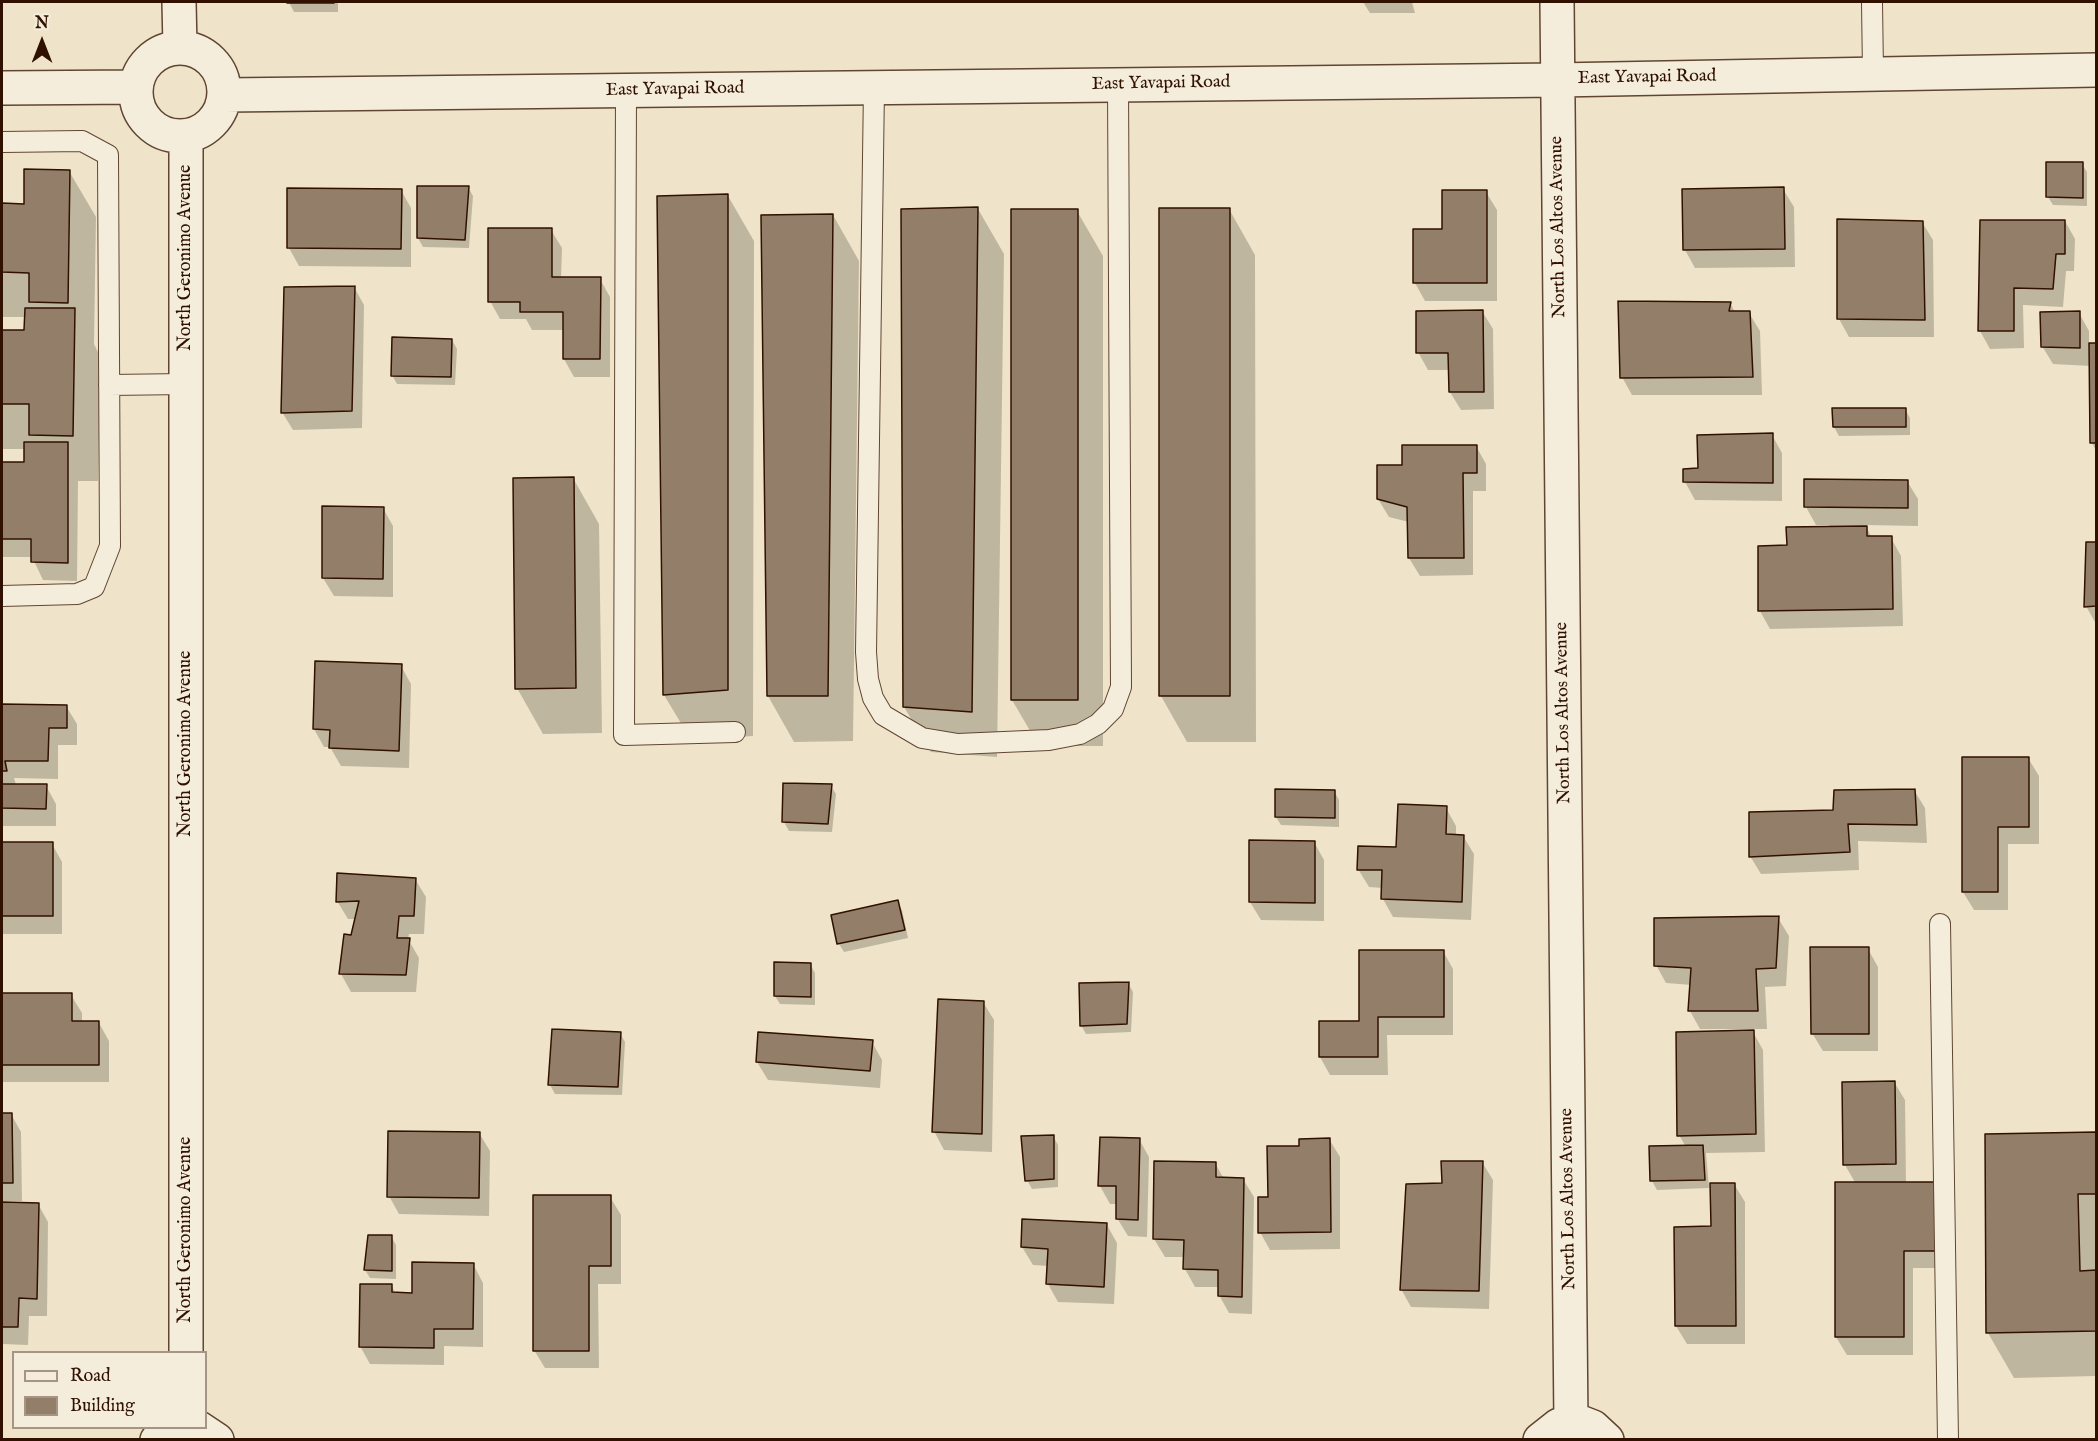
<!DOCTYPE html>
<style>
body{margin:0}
#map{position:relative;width:2098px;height:1441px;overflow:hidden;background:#efe4c9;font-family:"IM FELL English",serif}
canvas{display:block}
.frame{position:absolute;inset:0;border:3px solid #301100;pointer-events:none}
.legend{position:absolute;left:12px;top:1351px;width:195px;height:78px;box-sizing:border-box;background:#f5eddc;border:2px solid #a69584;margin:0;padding:8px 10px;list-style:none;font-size:18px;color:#301100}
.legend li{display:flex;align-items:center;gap:12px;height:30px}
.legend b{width:30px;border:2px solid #a69584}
.north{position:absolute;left:12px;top:12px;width:60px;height:60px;-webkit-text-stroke:4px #f5eddc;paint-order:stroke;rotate:0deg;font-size:16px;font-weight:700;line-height:24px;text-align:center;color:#301100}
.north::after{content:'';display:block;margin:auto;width:21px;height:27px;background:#301100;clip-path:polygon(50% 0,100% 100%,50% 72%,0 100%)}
</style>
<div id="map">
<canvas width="2098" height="1441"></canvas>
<div class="frame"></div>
<ul class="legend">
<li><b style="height:8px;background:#f5eddc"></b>Road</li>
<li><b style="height:16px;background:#937f69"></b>Building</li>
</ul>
<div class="north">N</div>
</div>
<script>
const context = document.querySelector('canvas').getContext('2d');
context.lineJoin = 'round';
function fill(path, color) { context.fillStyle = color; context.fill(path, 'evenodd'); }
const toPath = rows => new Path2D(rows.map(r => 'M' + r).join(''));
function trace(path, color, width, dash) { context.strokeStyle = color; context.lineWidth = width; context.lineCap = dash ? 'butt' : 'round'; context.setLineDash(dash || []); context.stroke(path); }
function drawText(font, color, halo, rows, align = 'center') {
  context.font = font + ' "IM FELL English",serif'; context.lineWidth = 5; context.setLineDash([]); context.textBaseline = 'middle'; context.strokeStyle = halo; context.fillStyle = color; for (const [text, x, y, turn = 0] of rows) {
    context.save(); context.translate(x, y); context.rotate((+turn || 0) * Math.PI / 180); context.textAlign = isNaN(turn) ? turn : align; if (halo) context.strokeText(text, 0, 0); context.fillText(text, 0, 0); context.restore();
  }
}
const shadow = toPath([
 [289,2,338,2,338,12,294,12],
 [1363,2,1412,2,1415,13,1370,13],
 [2082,164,2087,172,2087,206,2053,205,2048,197],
 [69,171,96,217,94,344,100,356,98,481,78,481,77,581,43,580,32,557,2,557,2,464,26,464,26,449,2,449,2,331,25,331,26,317,2,317,2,205,25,205],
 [468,187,473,196,469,248,423,247,418,238],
 [1783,189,1794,207,1795,267,1695,268,1685,250,1684,191],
 [401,190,411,208,411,267,299,266,289,248],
 [1486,192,1497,210,1497,301,1425,301,1415,283],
 [728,196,754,241,753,736,691,740,664,695],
 [978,209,1004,254,997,757,931,752,904,707],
 [1160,209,1229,209,1255,255,1256,742,1187,742,1161,696],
 [1077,211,1103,256,1103,746,1039,746,1012,700],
 [833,215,859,261,853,741,794,742,768,696,763,217],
 [2065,221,2075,239,2074,271,2066,271,2063,307,2023,305,2024,348,1990,349,1980,331],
 [1922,222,1933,240,1934,337,1849,337,1839,319],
 [551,230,562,248,561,279,600,279,610,297,610,377,574,377,564,359,564,330,532,330,526,319,500,319,490,301],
 [354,287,364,305,362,428,293,430,282,412],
 [1730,303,1735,312,1749,313,1760,331,1762,395,1632,395,1622,377],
 [1482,311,1493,329,1494,409,1461,410,1450,392,1450,370,1428,370,1418,352],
 [2079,313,2089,331,2089,345,2096,345,2096,451,2092,443,2091,366,2053,364,2042,346],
 [452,340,457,349,455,385,397,384,392,375],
 [1905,409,1910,418,1910,435,1839,436,1834,427],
 [1772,435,1782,453,1782,501,1695,500,1685,482,1700,469],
 [1476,446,1486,464,1486,491,1473,491,1473,575,1420,576,1409,558,1409,522,1389,517,1378,499,1404,466],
 [573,478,599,524,602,733,543,734,517,688],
 [1907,481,1918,499,1918,526,1865,525,1872,538,1891,538,1901,556,1903,626,1770,629,1760,611,1788,546,1829,528,1829,525,1816,525,1806,507],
 [383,508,393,526,393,597,334,596,323,578],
 [2087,544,2096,544,2096,624,2086,606],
 [401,666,411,684,409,768,341,766,330,747,324,747,314,729],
 [2,706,66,706,77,724,77,745,58,745,58,779,14,778,16,785,46,786,56,804,56,826,2,826],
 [1963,758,2028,758,2039,776,2039,844,2008,844,2008,910,1974,910,1963,892],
 [831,786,836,794,832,832,789,831,784,822],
 [1914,790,1925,808,1927,843,1858,841,1859,870,1761,874,1750,856,1834,812],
 [1334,791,1339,800,1339,827,1281,825,1276,817],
 [1446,808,1456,826,1456,836,1463,836,1474,854,1471,920,1393,917,1383,899,1383,888,1369,887,1358,869,1398,849],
 [1314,842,1324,860,1324,921,1261,920,1250,902],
 [2,843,52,844,62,862,62,934,2,934],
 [415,879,426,897,424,934,409,934,408,939,419,958,416,992,351,992,341,974,357,919,348,919,337,901],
 [897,902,902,910,908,938,844,952,839,944,833,916],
 [1778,918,1789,936,1786,986,1765,987,1767,1029,1700,1029,1690,1011,1692,985,1666,983,1656,965],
 [1868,949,1878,967,1878,1051,1823,1051,1812,1033],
 [1443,951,1453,969,1453,1035,1387,1035,1388,1075,1330,1075,1320,1057],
 [810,964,815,973,815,1005,780,1004,775,996],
 [1128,983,1133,992,1131,1032,1086,1034,1081,1025],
 [2,995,71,995,82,1013,82,1023,99,1023,109,1041,109,1082,2,1082],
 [983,1002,994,1020,992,1152,944,1150,934,1131],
 [1753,1032,1763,1050,1765,1152,1706,1153,1709,1188,1657,1190,1652,1181,1650,1148,1686,1147,1679,1135],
 [620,1033,625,1042,622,1095,555,1094,550,1085],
 [759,1034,872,1042,882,1060,880,1088,768,1080,757,1062],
 [1894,1082,1905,1100,1906,1184,1947,1268,1913,1268,1913,1355,1847,1355,1836,1337,1856,1184,1845,1165,1844,1083],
 [2,1114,11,1114,21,1132,22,1201,2,1201,2,1204,38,1204,48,1222,47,1316,29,1316,28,1345,2,1344],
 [479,1133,490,1151,489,1216,399,1214,389,1196],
 [2096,1134,2096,1376,2014,1378,1988,1333,1986,1136],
 [1053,1136,1058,1145,1058,1187,1032,1189,1027,1180],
 [1139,1139,1149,1157,1147,1237,1128,1236,1117,1218,1118,1204,1110,1204,1100,1186],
 [1329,1139,1340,1157,1340,1249,1270,1250,1260,1232,1270,1198,1301,1147],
 [1482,1162,1493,1180,1489,1309,1411,1307,1401,1289],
 [1215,1163,1224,1179,1243,1179,1254,1197,1252,1314,1229,1313,1219,1295,1219,1287,1195,1287,1185,1269,1185,1257,1165,1257,1154,1239],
 [1734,1184,1745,1202,1745,1344,1687,1344,1676,1326,1713,1228],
 [610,1197,621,1215,621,1284,598,1284,599,1368,545,1368,534,1350],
 [1107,1225,1117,1243,1114,1304,1058,1302,1048,1284,1049,1266,1033,1265,1022,1247],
 [391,1236,396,1245,396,1279,370,1278,365,1270],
 [473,1264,483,1283,483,1347,444,1346,444,1365,370,1364,360,1346,391,1285,396,1294,413,1294]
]);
const building = toPath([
 [287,2,334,2,334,3,287,3,287,2],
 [2046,162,2083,162,2083,198,2046,197,2046,162],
 [24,169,70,170,68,303,29,302,29,273,2,272,2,203,24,204,24,169],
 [417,186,469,186,465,240,417,238,417,186],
 [1784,187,1785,249,1683,250,1682,189,1784,187],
 [287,188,402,189,401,249,287,248,287,188],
 [1442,190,1487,190,1487,283,1413,283,1413,229,1442,229,1442,190],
 [728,194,728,690,663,695,657,196,728,194],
 [978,207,972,712,903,707,901,209,978,207],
 [1159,208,1230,208,1230,696,1159,696,1159,208],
 [1011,209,1078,209,1078,700,1011,700,1011,209],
 [833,214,828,696,767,696,761,215,833,214],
 [1837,219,1923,221,1925,320,1837,319,1837,219],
 [1980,220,2065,220,2065,254,2056,254,2053,289,2014,288,2014,331,1978,331,1980,220],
 [488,228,552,228,552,277,601,277,600,359,563,359,563,312,520,312,520,302,488,302,488,228],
 [355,286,352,411,281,413,284,287,355,286],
 [1618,301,1731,302,1729,311,1750,311,1753,377,1620,378,1618,301],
 [25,308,75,308,73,436,29,435,29,404,2,404,2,330,24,330,25,308],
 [1483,310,1484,392,1449,392,1448,353,1416,353,1416,311,1483,310],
 [2080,311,2080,348,2041,347,2040,312,2080,311],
 [392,337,452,339,451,377,391,376,392,337],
 [2089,343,2096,343,2096,443,2090,443,2089,343],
 [1832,408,1906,408,1906,427,1833,427,1832,408],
 [1773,433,1773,483,1683,482,1683,469,1698,468,1697,435,1773,433],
 [24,442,68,442,68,563,31,562,31,539,2,539,2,462,24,462,24,442],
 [1402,445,1477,445,1477,473,1463,473,1464,558,1408,558,1407,507,1377,499,1377,465,1402,465,1402,445],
 [574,477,576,688,515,689,513,478,574,477],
 [1804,479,1908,480,1908,508,1804,507,1804,479],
 [322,506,384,507,383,579,322,578,322,506],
 [1867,526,1867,536,1892,536,1893,609,1758,611,1758,546,1787,545,1786,527,1867,526],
 [2086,542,2096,542,2096,606,2084,607,2086,542],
 [315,661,402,664,399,751,329,748,330,730,313,729,315,661],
 [2,704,67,705,67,728,49,728,48,761,5,761,7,771,2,771,2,704],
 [1962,757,2029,757,2029,827,1998,827,1998,892,1962,892,1962,757],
 [783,783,832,784,828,824,782,822,783,783],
 [2,784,47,784,46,809,2,808,2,784],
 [1275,789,1335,790,1335,818,1275,817,1275,789],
 [1915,789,1917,825,1848,824,1850,852,1749,857,1749,812,1833,810,1834,790,1915,789],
 [1398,804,1447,806,1446,834,1464,835,1462,902,1381,899,1382,870,1357,870,1358,846,1396,847,1398,804],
 [1249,840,1315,841,1315,903,1249,902,1249,840],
 [2,842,53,842,53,916,2,916,2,842],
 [337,873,416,878,414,916,399,916,397,938,410,938,406,975,339,974,344,934,351,935,359,901,336,902,337,873],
 [898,900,905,930,837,944,831,915,898,900],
 [1779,916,1776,968,1756,969,1758,1011,1688,1011,1691,968,1654,966,1654,918,1779,916],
 [1810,947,1869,947,1869,1034,1811,1034,1810,947],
 [1359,950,1444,950,1444,1017,1378,1017,1378,1057,1319,1057,1319,1021,1359,1021,1359,950],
 [774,962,811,963,811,997,774,996,774,962],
 [1129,982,1127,1024,1080,1026,1079,983,1129,982],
 [2,993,72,993,72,1021,99,1021,99,1065,2,1065,2,993],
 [938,999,984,1001,982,1134,932,1132,938,999],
 [552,1029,621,1032,618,1087,548,1085,552,1029],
 [1754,1030,1756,1134,1677,1136,1676,1032,1754,1030],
 [758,1032,873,1040,870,1071,756,1062,758,1032],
 [1895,1081,1896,1164,1843,1165,1842,1082,1895,1081],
 [2,1113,12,1113,13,1183,2,1183,2,1113],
 [388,1131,480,1132,479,1198,387,1197,388,1131],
 [2096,1132,2096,1194,2078,1194,2080,1271,2096,1270,2096,1331,1986,1333,1985,1134,2096,1132],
 [1054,1135,1054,1179,1025,1181,1021,1136,1054,1135],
 [1100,1137,1140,1138,1138,1220,1116,1219,1116,1186,1098,1186,1100,1137],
 [1330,1138,1331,1232,1258,1233,1258,1197,1268,1197,1267,1146,1299,1146,1299,1139,1330,1138],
 [1703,1145,1705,1180,1650,1181,1649,1146,1703,1145],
 [1154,1161,1216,1162,1216,1177,1244,1178,1242,1297,1218,1296,1218,1270,1183,1269,1184,1240,1153,1239,1154,1161],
 [1441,1161,1483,1161,1479,1291,1400,1290,1406,1184,1442,1183,1441,1161],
 [1835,1182,1937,1182,1937,1251,1904,1251,1904,1337,1835,1337,1835,1182],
 [1710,1183,1735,1183,1736,1326,1675,1326,1674,1227,1711,1226,1710,1183],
 [533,1195,611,1195,611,1266,589,1266,589,1351,533,1351,533,1195],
 [2,1202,39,1203,37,1299,19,1298,18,1327,2,1327,2,1202],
 [1022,1219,1107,1223,1104,1287,1046,1284,1048,1249,1021,1247,1022,1219],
 [368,1235,392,1235,392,1271,364,1270,368,1235],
 [412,1262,474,1263,473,1329,434,1329,434,1348,359,1347,360,1284,392,1284,392,1292,412,1293,412,1262]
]);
const service = toPath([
 [1872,2,1873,73],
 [874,87,866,652,868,679,873,698,883,715,922,738,958,744,1049,740,1080,734,1098,724,1113,709,1121,687,1118,85],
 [626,90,624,735,735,732],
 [2,142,82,141,108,155,110,546,94,587,77,594,2,596],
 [109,385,186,384],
 [1940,924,1948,1440]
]);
const minor = toPath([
 [179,2,180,48],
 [1557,2,1571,1424],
 '136 92a44 44 0 1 1 88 0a44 44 0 1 1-88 0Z',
 [2,88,136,87],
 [225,95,1557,80,2096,70],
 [186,136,186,1352],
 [199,1428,217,1440],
 [157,1440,178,1428],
 [1540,1440,1559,1425,1580,1422,1593,1427,1607,1440]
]);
const streetNames = [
 ["East Yavapai Road",1647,78,-1],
 ["East Yavapai Road",1161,84,-1],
 ["East Yavapai Road",675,90,-1],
 ["North Los Altos Avenue",1559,227,-91],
 ["North Geronimo Avenue",186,258,-90],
 ["North Los Altos Avenue",1564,713,-91],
 ["North Geronimo Avenue",186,744,-90],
 ["North Los Altos Avenue",1569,1199,-91],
 ["North Geronimo Avenue",186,1230,-90]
];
fill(shadow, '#0003');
fill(building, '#937f69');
trace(building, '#301100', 1.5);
trace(service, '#604632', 22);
trace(minor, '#604632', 36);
trace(service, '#f5eddc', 20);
trace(minor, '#f5eddc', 33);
drawText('18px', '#301100', '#f5eddc', streetNames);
</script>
